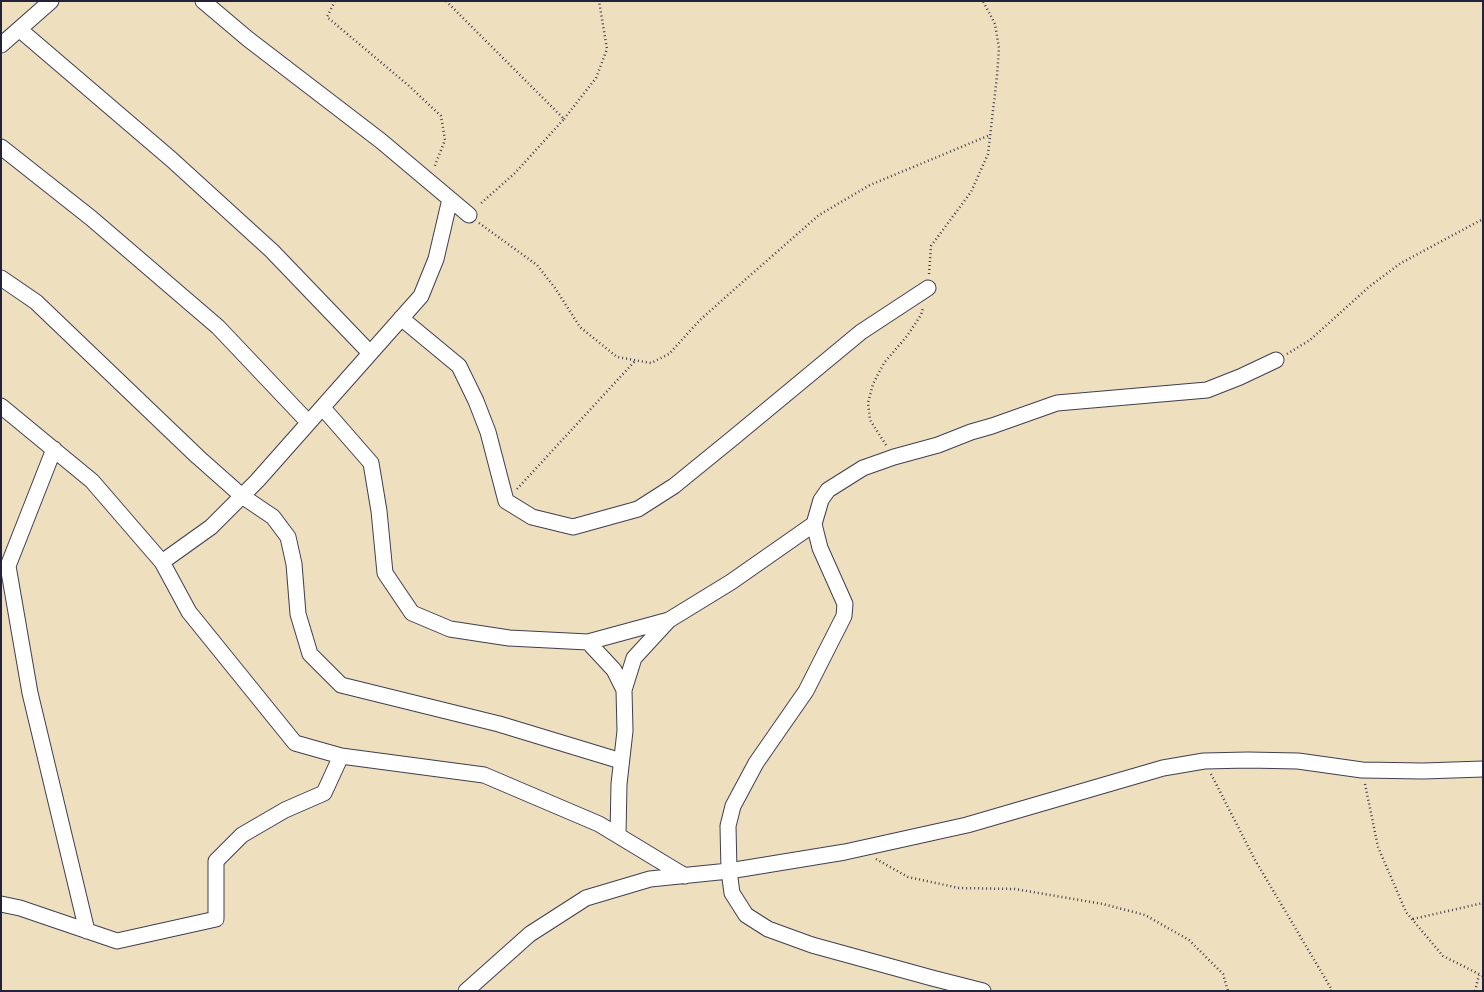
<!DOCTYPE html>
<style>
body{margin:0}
#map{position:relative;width:1484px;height:992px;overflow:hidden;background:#eedfbe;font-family:"Old Standard TT",serif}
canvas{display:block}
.frame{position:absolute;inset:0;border:2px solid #22223b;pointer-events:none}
</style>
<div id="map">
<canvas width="1484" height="992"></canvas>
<div class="frame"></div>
</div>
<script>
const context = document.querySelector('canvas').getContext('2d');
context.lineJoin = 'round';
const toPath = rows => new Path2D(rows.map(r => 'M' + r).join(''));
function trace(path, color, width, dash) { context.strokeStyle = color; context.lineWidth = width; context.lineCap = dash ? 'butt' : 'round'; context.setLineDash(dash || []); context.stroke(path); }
const path = toPath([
 [335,1,327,17,408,85,441,116,445,140,434,168],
 [446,1,564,119,515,173,479,205],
 [564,119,596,78,607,49,599,1],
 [479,223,537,265,555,288,580,327,617,357,651,363,669,354,700,320,746,279,819,215,870,185,990,135],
 [929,274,931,246,971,192,988,154,997,76,999,48,995,24,983,1],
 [1287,354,1310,340,1370,286,1401,263,1483,219],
 [886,445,870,420,868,403,873,384,884,363,907,336,921,315,923,308],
 [517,489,635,361],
 [1211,774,1255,860,1332,990,1331,991],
 [1365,784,1378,847,1406,912,1443,956,1483,976],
 [876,859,908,877,959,888,1015,889,1103,904,1145,915,1189,940,1223,974,1228,991],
 [1413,919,1483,903],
 [1475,991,1479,975]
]);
const minor = toPath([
 [203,1,248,39,381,141,469,215],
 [19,29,171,159,272,251,370,353],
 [1,45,51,1],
 [1,147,91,218,218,327,308,422],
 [1,278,36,302,198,457,242,496,273,517,288,537,294,564,298,614,310,654,341,685,499,724,621,761],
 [401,318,459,366,476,401,488,432,506,501,532,517,573,527,638,509,674,486,733,438,861,332,928,288],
 [1,406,92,481,162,562,189,612,295,743,341,756,484,775,599,824,685,876],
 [323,408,371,463,379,511,385,573,412,613,450,629,509,638,588,642,669,620,731,582,814,524],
 [54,449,8,566,30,693,87,931],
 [162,562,211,527,257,481,421,296,436,259,450,199],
 [588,642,614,670,624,690,625,731,619,784,618,835],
 [624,690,634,658,669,620],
 [1,904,20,908,117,941,216,919,216,861,242,835,285,810,324,793,341,756],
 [466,991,530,934,586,898,650,879,729,871,845,852,967,825,1163,768,1204,761,1248,760,1298,761,1362,770,1423,771,1483,769],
 [983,991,932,978,812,945,768,929,746,915,732,893,729,871,728,826,733,806,756,763,806,691,844,616,845,604,820,548,814,524,821,500,828,490,863,468,894,457,938,445,971,432,992,426,1057,403,1207,390,1240,377,1276,360]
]);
trace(minor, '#413e4f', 17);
trace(path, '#413e4f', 2.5, [1, 3]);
trace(minor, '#fff', 15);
</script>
